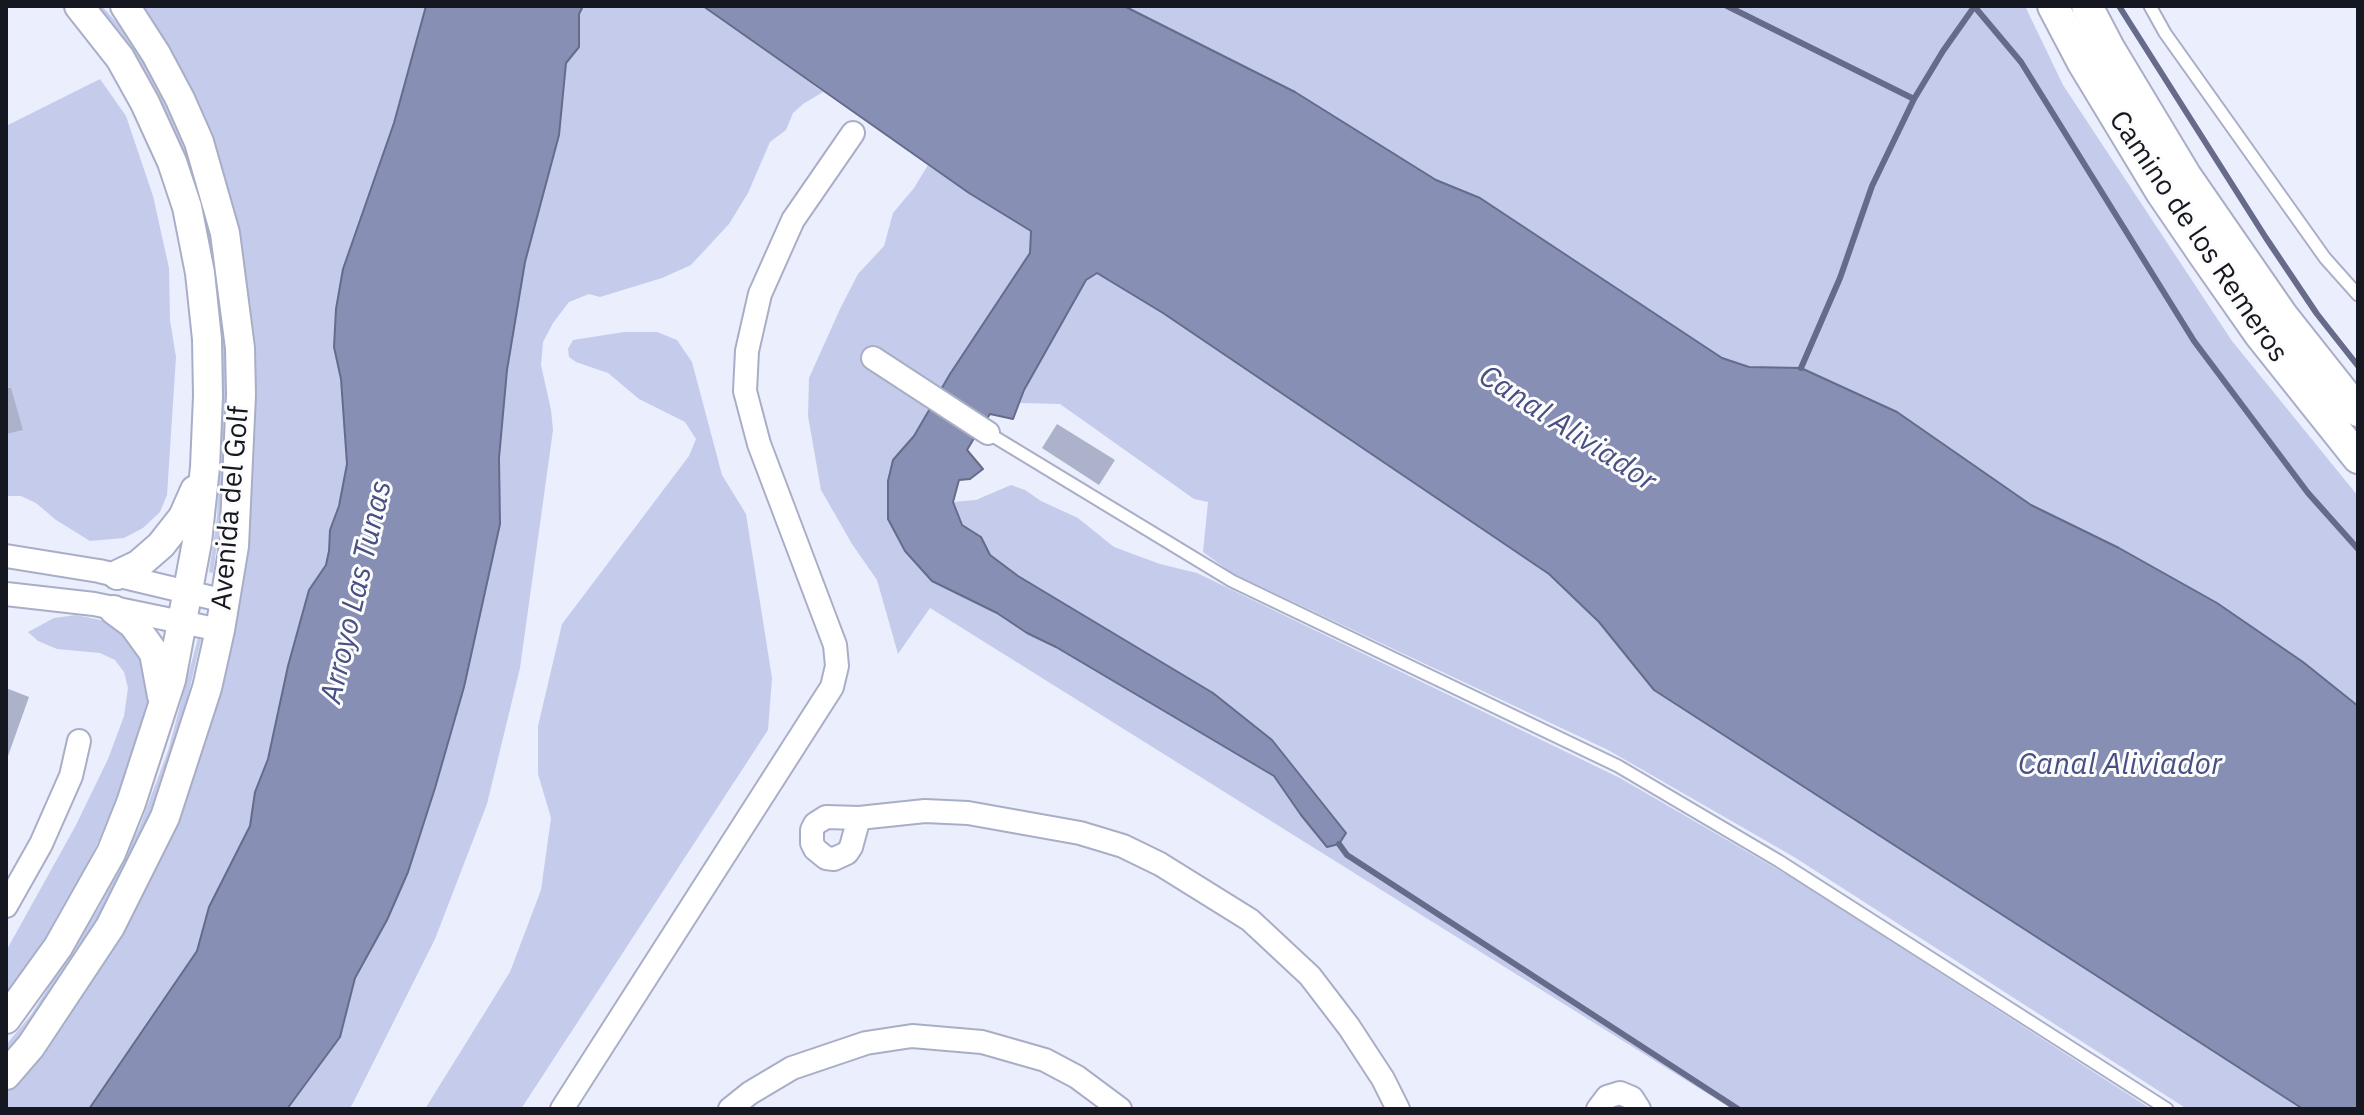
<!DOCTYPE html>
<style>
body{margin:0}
#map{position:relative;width:2364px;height:1115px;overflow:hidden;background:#eaeefd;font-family:"IBM Plex Sans",sans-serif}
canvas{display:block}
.frame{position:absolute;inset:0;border:8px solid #161821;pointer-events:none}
</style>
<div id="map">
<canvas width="2364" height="1115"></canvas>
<div class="frame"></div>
</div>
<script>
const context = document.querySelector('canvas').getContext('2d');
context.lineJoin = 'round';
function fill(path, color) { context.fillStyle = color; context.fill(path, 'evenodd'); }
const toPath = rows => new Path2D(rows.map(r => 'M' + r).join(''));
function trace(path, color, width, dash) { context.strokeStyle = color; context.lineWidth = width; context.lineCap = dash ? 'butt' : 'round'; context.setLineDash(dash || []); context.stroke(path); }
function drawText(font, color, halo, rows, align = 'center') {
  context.font = font + ' "IBM Plex Sans",sans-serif'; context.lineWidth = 6; context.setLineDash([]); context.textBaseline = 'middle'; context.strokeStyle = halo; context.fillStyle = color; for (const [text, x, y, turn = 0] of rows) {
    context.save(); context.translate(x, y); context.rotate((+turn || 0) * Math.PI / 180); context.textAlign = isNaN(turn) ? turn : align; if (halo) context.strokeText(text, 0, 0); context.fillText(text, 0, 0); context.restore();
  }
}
const green = toPath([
 [88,6,102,6,117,23,147,68,184,142,206,212,221,285,233,423,222,475,221,517,213,573,209,572,217,517,221,423,218,354,197,217],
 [132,6,426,6,394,123,343,269,336,309,334,347,341,379,347,464,339,506,330,530,329,551,326,564,309,590,288,666,268,759,255,792,250,827,209,907,197,951,89,1109,6,1109,6,1093,29,1067,168,834,196,769,224,666,237,600,252,475,252,382,233,229],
 [584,6,703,6,823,92,803,104,793,113,786,130,770,142,748,193,729,224,691,265,662,278,600,297,589,294,569,302,553,323,543,342,541,365,551,410,553,430,544,495,520,668,487,804,435,939,352,1105,349,1109,287,1109,340,1037,355,978,387,920,486,584,500,524,499,458,507,370,525,262,559,135,566,62,579,47,579,14],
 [1124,6,2025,6,2063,85,2232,341,2358,496,2358,706,2303,662,2217,603,2119,548,2031,505,1897,412,1801,368,1749,367,1722,358,1480,198,1436,180],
 [100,79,126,116,153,196,169,268,170,320,176,357,167,495,160,512,143,528,124,538,90,541,56,520,36,503,21,496,6,496,6,126],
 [928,165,1031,231,1030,253,941,389,876,347,865,362,930,406,914,436,893,460,887,502,888,519,905,551,932,581,997,613,1027,633,1056,647,1274,776,1301,815,1327,847,1319,798,1272,740,1213,693,1018,576,990,555,981,537,962,525,953,502,976,500,1011,485,1025,490,1041,501,1078,518,1114,547,1160,564,1197,573,1620,778,1796,880,2151,1109,1732,1109,930,608,898,654,877,580,852,544,821,490,808,416,809,378,840,309,858,274,884,246,893,213,914,188],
 [1097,272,1163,313,1549,574,1599,622,1654,690,2303,1109,2187,1109,1794,857,1608,750,1232,573,1203,552,1208,502,1194,499,1060,404,1020,403,1024,390,1086,280],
 [624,332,657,332,677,340,692,362,722,475,746,514,772,678,768,730,521,1109,425,1109,510,972,541,890,551,818,538,774,538,726,562,624,689,456,696,439,685,422,639,399,608,373,576,362,569,357,568,349,573,340],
 [76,615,115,623,149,667,150,697,134,755,75,897,6,1007,6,951,76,825,108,759,124,716,128,688,124,672,115,660,100,653,57,649,38,641,28,632,54,618],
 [198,638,201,640,175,752,150,830,109,913,6,1063,6,1045,31,1015,98,909,139,828,168,751]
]);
const water = toPath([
 [426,6,583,6,579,14,579,47,566,63,559,135,525,262,507,370,499,458,500,524,464,687,435,788,408,872,387,920,355,978,340,1037,287,1109,89,1109,197,951,209,907,250,826,255,792,268,759,288,666,309,590,326,565,329,551,330,530,339,506,347,464,341,379,334,347,336,309,343,269,394,123,426,6],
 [703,6,1124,6,1295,92,1436,180,1480,198,1722,358,1749,367,1801,368,1897,412,2031,505,2119,548,2217,603,2303,662,2358,706,2358,1109,2303,1109,1654,690,1599,622,1549,574,1163,313,1097,273,1086,280,1024,390,1013,419,990,414,976,435,967,450,983,469,970,479,959,480,953,502,962,525,981,537,990,555,1018,576,1213,693,1272,740,1346,833,1339,844,1327,847,1301,815,1274,776,1056,647,1027,633,997,613,932,581,905,551,888,519,888,481,893,460,914,436,950,374,1030,253,1031,231,969,193,703,6]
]);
const stream = toPath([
 [1727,6,1914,99],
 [1974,6,2021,62,2194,341,2308,493,2358,549],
 [2119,6,2266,238,2317,314,2358,366],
 [1801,368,1840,278,1872,186,1914,99,1943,51,1974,7],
 [1339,844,1347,855,1738,1109]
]);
const building = toPath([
 [6,388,11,388,23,430,6,434],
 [1057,424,1115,460,1099,485,1042,448],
 [6,688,29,697,8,756,6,756]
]);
const service = toPath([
 [2150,6,2165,33,2325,258,2358,295],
 [988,433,1232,581,1618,766,1779,861,2167,1109]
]);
const minor = toPath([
 [873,358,988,433],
 [6,556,99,571,225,601],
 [6,594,94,604,220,630],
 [859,818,851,847,847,853,834,859,826,858,815,849,812,843,812,830,815,824,826,817,859,818,925,811,968,813,1080,833,1123,846,1160,864,1250,920,1310,976,1349,1027,1383,1079,1398,1109],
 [6,906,41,844,71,776,79,741],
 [562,1109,832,687,837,666,835,645,759,444,745,391,747,351,760,294,793,220,853,133],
 [730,1109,750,1093,792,1068,866,1043,912,1036,982,1042,1045,1060,1077,1077,1120,1109],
 [1598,1109,1607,1097,1620,1093,1632,1098,1639,1109]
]);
const tertiary = toPath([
 [117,575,138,565,161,545,183,517,195,490],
 [114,610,133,624,154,653,162,696],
 [6,1019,58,947,111,853,131,803,171,680,197,542,205,467,208,396,207,339,200,273,187,207,172,162,145,103,120,58,79,6],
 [6,1075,31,1046,110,927,165,817,207,688,220,630,234,546,241,395,240,348,225,233,199,142,180,99,156,54,125,6]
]);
const secondary = toPath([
 [2053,6,2083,63,2161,192,2204,255,2260,335,2358,458],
 [2087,6,2109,48,2186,176,2282,315,2358,411]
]);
const streetNames = [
 ["Camino de los Remeros",2198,237,56],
 ["Avenida del Golf",231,508,-85]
];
const waterNames = [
 ["Canal Aliviador",1567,429,33],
 ["Arroyo Las Tunas",357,592,-77],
 ["Canal Aliviador",2120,765]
];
fill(green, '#c5cceb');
fill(water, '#878fb5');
trace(water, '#656b89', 2);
trace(stream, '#656b89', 6);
fill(building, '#acb2ca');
trace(service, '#a9aec7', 15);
trace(minor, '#a9aec7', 26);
trace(tertiary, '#a9aec7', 32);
trace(secondary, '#a9aec7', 34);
trace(service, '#fff', 11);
trace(minor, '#fff', 22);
trace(tertiary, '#fff', 28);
trace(secondary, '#fff', 30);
drawText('28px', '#161821', '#fcfcfc', streetNames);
drawText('italic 30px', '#474f84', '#fcfcfc', waterNames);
</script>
